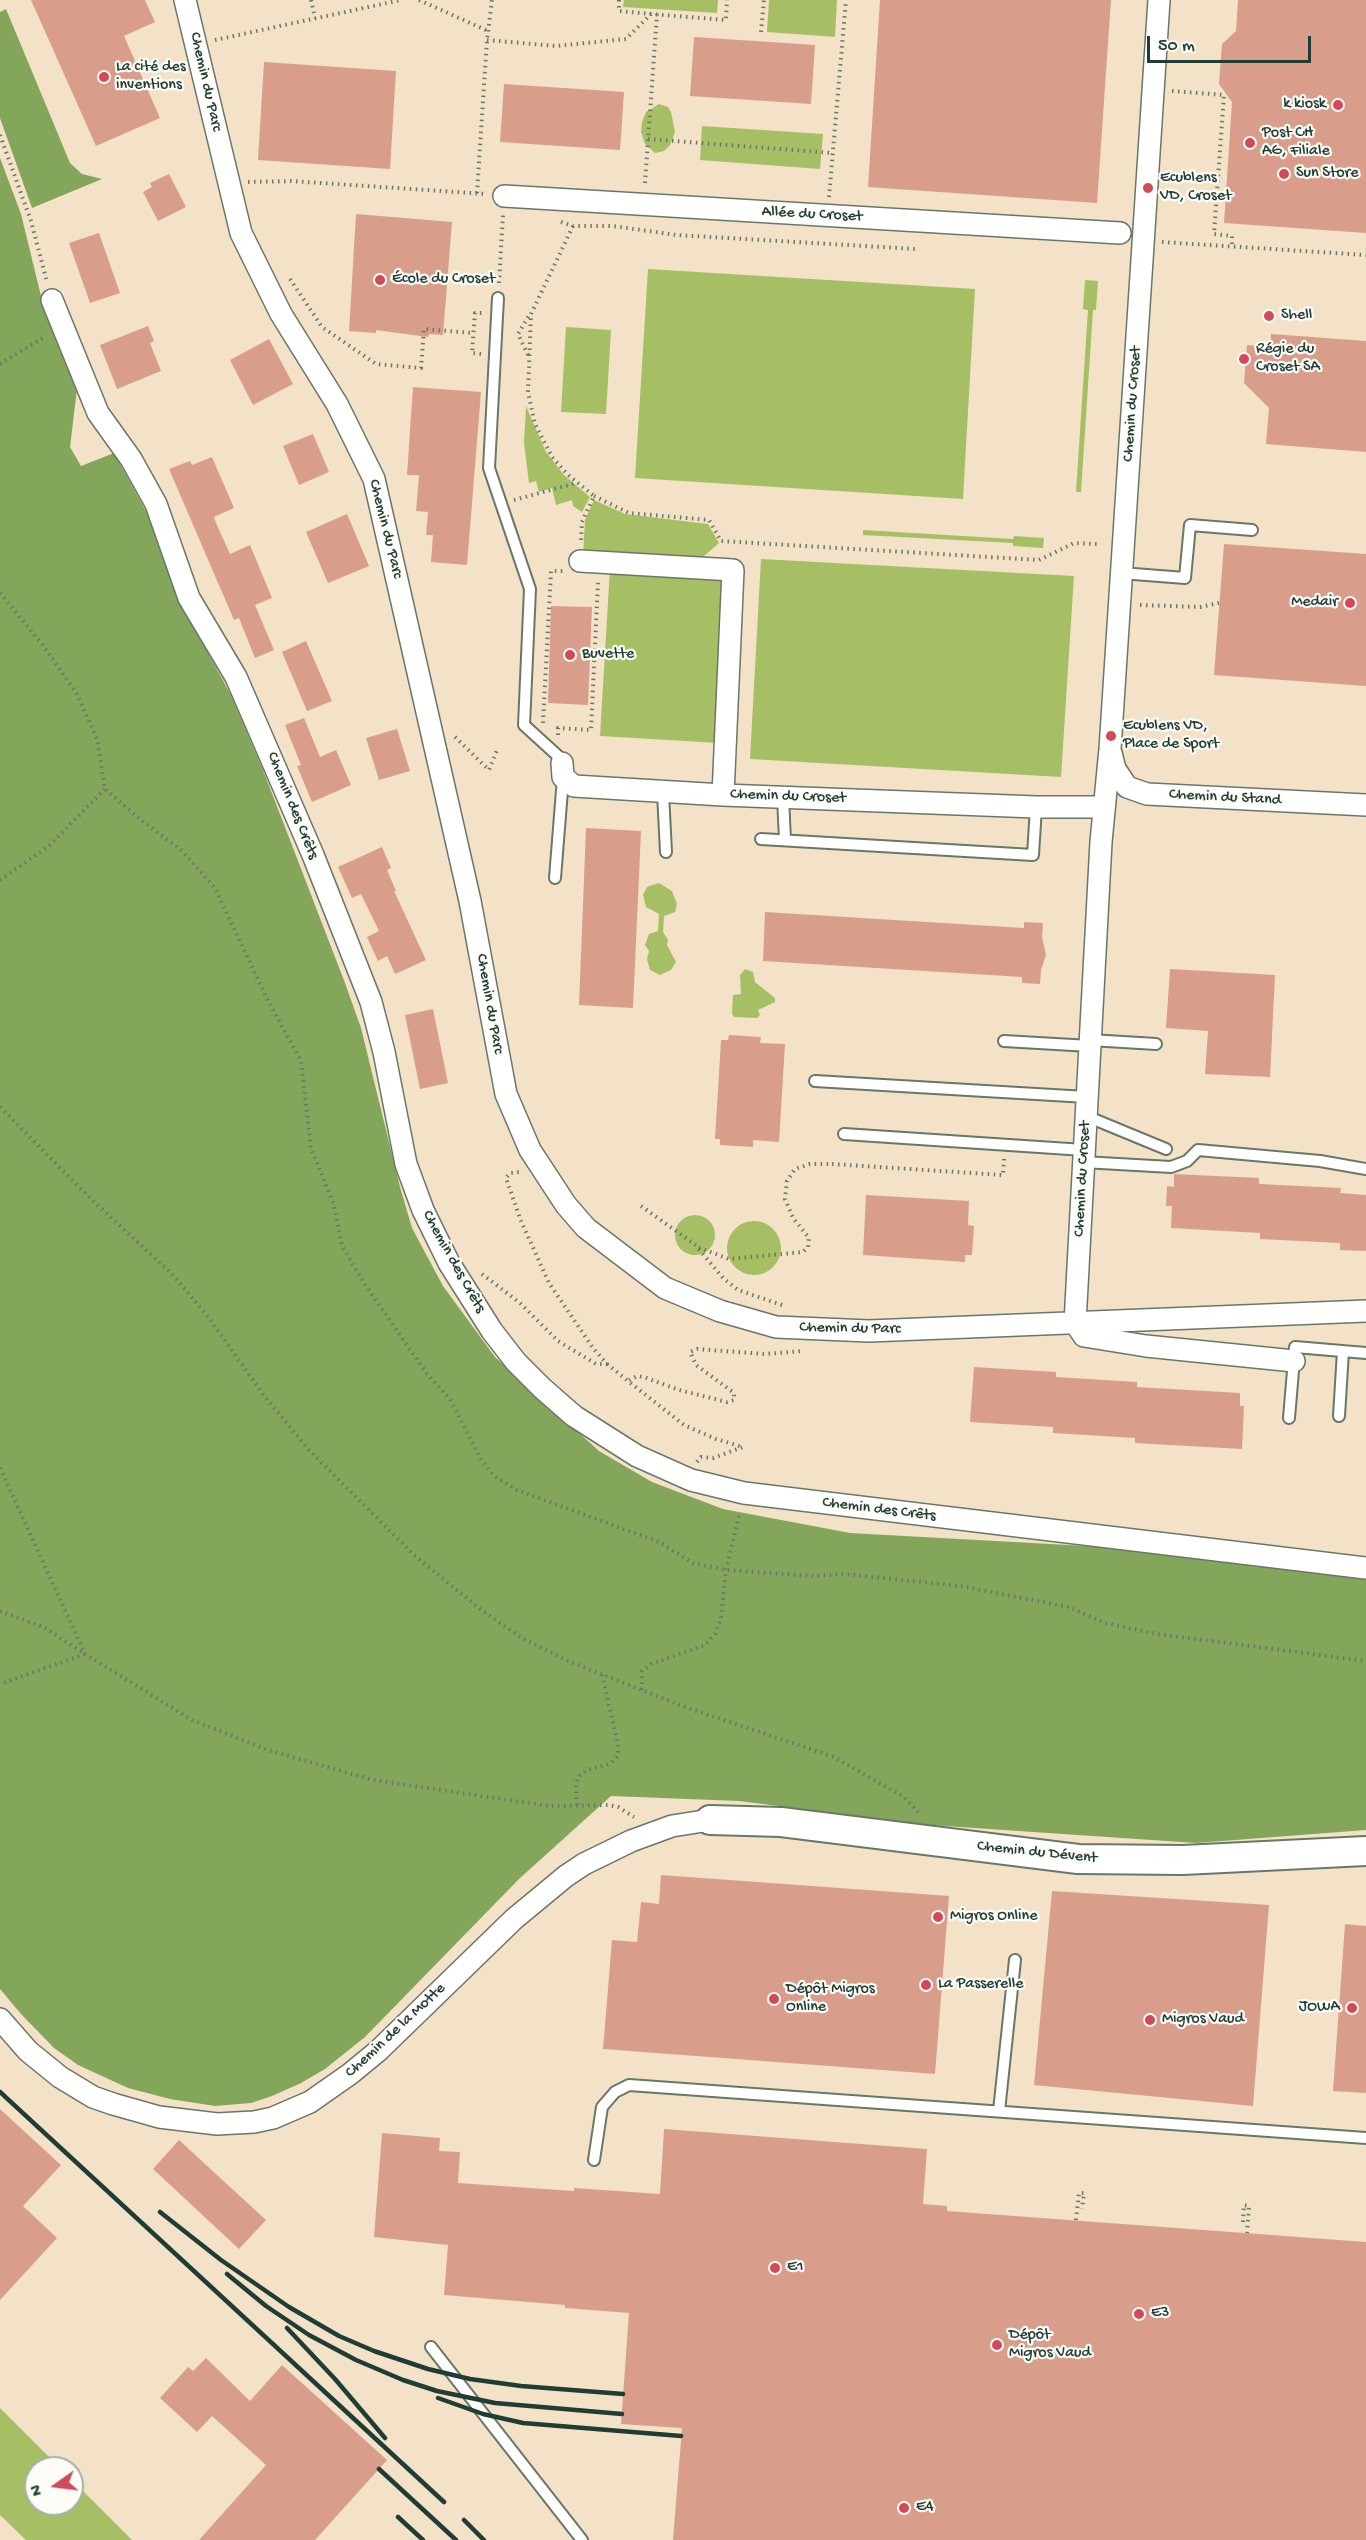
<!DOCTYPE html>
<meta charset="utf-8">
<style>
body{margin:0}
#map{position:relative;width:1366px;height:2540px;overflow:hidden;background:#f3e2c7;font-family:"Gochi Hand",sans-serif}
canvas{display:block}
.north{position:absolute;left:24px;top:2456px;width:60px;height:60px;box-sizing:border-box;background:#fdfcf7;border:2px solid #a4b0a9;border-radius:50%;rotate:256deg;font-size:16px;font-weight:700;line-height:24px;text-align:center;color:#1f3d34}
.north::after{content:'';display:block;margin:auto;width:21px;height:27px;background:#d1495b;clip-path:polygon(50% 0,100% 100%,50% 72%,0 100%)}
.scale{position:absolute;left:1147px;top:36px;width:164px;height:27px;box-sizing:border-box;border:3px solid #1f3d34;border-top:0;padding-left:8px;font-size:18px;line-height:21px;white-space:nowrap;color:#1f3d34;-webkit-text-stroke:4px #fdfcf7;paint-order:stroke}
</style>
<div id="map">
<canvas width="1366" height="2540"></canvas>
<div class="north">N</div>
<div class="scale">50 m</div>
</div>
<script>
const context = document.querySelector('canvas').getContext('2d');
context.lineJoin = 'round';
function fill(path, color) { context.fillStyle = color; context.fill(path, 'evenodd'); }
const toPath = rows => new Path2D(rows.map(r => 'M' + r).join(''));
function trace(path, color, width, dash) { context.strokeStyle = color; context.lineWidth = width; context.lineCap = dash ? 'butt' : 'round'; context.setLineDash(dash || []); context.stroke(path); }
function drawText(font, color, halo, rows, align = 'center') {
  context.font = font + ' "Gochi Hand",sans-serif'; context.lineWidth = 4.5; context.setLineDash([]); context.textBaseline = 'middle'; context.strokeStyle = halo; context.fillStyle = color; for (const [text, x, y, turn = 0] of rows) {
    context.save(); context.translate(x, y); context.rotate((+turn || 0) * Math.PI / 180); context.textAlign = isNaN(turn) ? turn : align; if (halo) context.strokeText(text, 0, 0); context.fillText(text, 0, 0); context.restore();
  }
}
const green = toPath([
 [624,0,718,0,717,13,623,7],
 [769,0,837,0,835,37,767,32],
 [659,104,668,107,671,112,675,132,670,145,664,151,655,153,645,144,641,132,642,122,646,112],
 [702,126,823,134,820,169,700,160],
 [648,269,975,289,963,499,635,478],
 [1085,280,1098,281,1096,310,1093,310,1081,492,1076,492,1088,310,1083,309],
 [566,327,611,330,606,414,561,412],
 [526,406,546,452,564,475,590,497,582,512,573,506,572,500,556,505,552,488,539,492,536,481,529,483,524,443],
 [594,500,625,514,708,524,719,543,696,563,583,556,585,520],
 [863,530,1013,539,1014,536,1044,538,1043,548,1013,546,1013,543,863,535],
 [761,559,1074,576,1061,777,750,759],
 [610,569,724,578,719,743,600,736],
 [659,883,672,891,677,904,675,912,664,916,663,932,668,940,667,945,676,962,671,970,660,975,650,970,647,959,649,951,645,945,649,934,658,931,659,914,646,907,643,895,647,887],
 [745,969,753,972,755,982,775,998,775,1002,758,1010,760,1015,757,1018,734,1017,732,1014,733,995,741,994,740,975],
 '675 1235a20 20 0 1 1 40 0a20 20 0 1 1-40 0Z',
 '727 1248a27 27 0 1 1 54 0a27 27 0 1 1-54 0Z',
 [0,2408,60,2468,36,2468,36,2504,72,2504,72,2480,132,2540,26,2540,0,2515]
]);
const forest = toPath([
 [6,9,70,163,82,174,102,179,32,208,0,118,0,12],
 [0,158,21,214,42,300,77,389,70,447,81,466,114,453,153,524,178,598,231,695,263,770,345,983,361,1028,400,1187,412,1228,443,1286,495,1357,599,1451,652,1482,723,1509,850,1533,1177,1551,1366,1577,1366,1830,1196,1843,930,1825,739,1801,611,1796,519,1879,365,2037,325,2069,301,2083,272,2096,251,2103,215,2106,170,2099,128,2088,78,2065,54,2048,21,2014,0,1989]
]);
const building = toPath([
 [31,0,145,0,155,22,124,36,160,118,96,146],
 [880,0,1111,0,1097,203,868,187],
 [1238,0,1366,0,1366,233,1224,223,1232,102,1219,84,1222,44,1236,31],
 [694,37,815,45,811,104,690,96],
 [264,62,396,71,390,169,258,160],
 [504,84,624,92,620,150,500,142],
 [169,174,186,207,158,221,143,192,152,187,150,183],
 [356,214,452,222,443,335,429,334,428,337,376,330,376,333,349,331],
 [99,233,120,293,90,303,69,243],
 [148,326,154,341,150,343,161,371,117,389,100,345],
 [1271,334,1366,341,1366,452,1266,444,1269,408,1244,383,1247,345,1271,347],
 [269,339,293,384,253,405,230,360],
 [413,387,481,392,467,565,431,562,433,535,426,535,428,512,416,511,419,475,407,475],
 [313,434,329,472,299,485,283,446],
 [212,457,234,508,214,517,216,523,230,554,250,545,272,598,255,605,274,650,255,658,239,618,234,620,169,469,190,461,192,465],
 [347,514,369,566,328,583,306,532],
 [1224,544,1366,554,1366,686,1214,675],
 [551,606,592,607,588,705,548,703],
 [306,641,332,701,307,711,282,652],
 [304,718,320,757,336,750,351,785,312,802,297,766,301,765,285,725],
 [397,729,410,771,379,780,366,738],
 [586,828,641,831,633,1008,579,1005],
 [382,847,391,868,387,870,396,891,394,891,426,960,395,974,387,956,378,961,367,937,379,931,361,894,352,898,338,867],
 [765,912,1024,928,1024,922,1043,923,1042,937,1046,955,1041,970,1040,984,1022,983,1022,977,763,961],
 [1170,969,1275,975,1270,1077,1205,1074,1208,1031,1166,1028],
 [433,1009,448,1083,420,1089,405,1015],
 [729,1035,761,1037,760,1043,785,1044,779,1142,753,1140,753,1147,720,1145,720,1139,715,1139,721,1040,728,1040],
 [1174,1174,1259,1178,1259,1184,1341,1188,1340,1193,1366,1195,1366,1251,1340,1250,1340,1243,1260,1239,1260,1233,1171,1228,1172,1206,1166,1206,1167,1186,1174,1187],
 [866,1195,969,1201,968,1225,974,1226,972,1255,965,1255,965,1262,863,1255],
 [974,1367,1056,1372,1056,1377,1137,1382,1137,1387,1240,1393,1240,1406,1244,1406,1242,1449,1135,1443,1135,1438,1053,1433,1053,1427,970,1422],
 [661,1875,949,1896,935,2074,603,2049,612,1940,637,1942,641,1902,659,1904],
 [1052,1891,1269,1905,1253,2106,1034,2085],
 [1345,1924,1366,1926,1366,2093,1333,2091],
 [0,2109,61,2165,23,2206,57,2238,0,2300],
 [664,2129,927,2149,923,2204,947,2206,947,2211,1366,2242,1366,2540,673,2540,682,2428,621,2424,629,2313,565,2308,565,2305,444,2295,448,2245,374,2237,382,2133,440,2138,439,2151,460,2152,458,2183,574,2191,574,2188,660,2194],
 [179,2140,266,2220,239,2249,153,2169],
 [206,2358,250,2401,282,2365,387,2460,315,2540,199,2540,266,2465,212,2416,197,2432,160,2398,188,2367,193,2371]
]);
const path = toPath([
 [311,0,315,18],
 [419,0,488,31],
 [619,0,619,11,651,14],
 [761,32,764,0],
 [215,40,401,0],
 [487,40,556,46,626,39,651,14,726,20,727,0],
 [1172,91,1224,95,1214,234,1232,236,1232,247],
 [0,135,31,221,47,282],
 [648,139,833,153],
 [248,182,291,181,486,194],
 [645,183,657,14],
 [477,193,487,40,492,0],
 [829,197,846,0],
 [561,222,573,226,613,226,676,235,916,249],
 [573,226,531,314,528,392,535,424,552,457,567,474,594,496,582,522,581,541],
 [1162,242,1366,255],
 [290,279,322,327,376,364,421,368,424,329,473,333],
 [499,283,503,215],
 [481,354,472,353,475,313,482,313],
 [528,355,518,334,530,314],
 [0,364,46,336],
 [594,496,629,513,709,520,721,541,1039,560,1074,543,1097,544],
 [514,500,576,483],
 [0,593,42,644,77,694,97,739,105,789,141,820,182,851,215,888,268,1001,301,1061,311,1148,334,1205,342,1246,364,1283,427,1374,450,1399,480,1458,494,1476,517,1490,659,1542,693,1563,726,1570,814,1576,843,1574,960,1586,1069,1607,1104,1623,1157,1634,1366,1661],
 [1140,605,1200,607,1219,603],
 [543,723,551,571,563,571],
 [558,735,558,728,591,730,598,582],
 [455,737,489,770,497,750],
 [0,880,49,846,105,789],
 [0,1107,92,1200,174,1276,209,1318,265,1397,309,1450,414,1555,480,1609,522,1638,568,1661,685,1707,834,1757,904,1797,919,1813],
 [832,1164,1003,1175,1004,1159],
 [641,1206,697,1246],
 [482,1274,520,1303,558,1341,596,1364,607,1364,593,1348,549,1283,521,1221,506,1178,510,1173,520,1172],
 [782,1305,738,1290,723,1278,697,1247,729,1259,803,1252,808,1247,809,1238,793,1218,785,1199,787,1181,795,1169,810,1164,830,1164],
 [607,1364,628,1381],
 [697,1462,701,1457,713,1458,743,1447,716,1439,684,1425,628,1381,637,1376,644,1377,679,1390,727,1402,734,1400,734,1393,696,1365,690,1352,697,1349,765,1354,803,1351],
 [0,1468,85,1654,192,1720,268,1750,373,1780,549,1806,608,1805,618,1807,634,1817],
 [0,1611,45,1628,85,1654,0,1684],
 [642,1690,642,1671,651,1664,705,1645,715,1634,721,1618,726,1570,740,1512],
 [577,1805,576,1785,578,1777,587,1770,611,1763,618,1756,618,1745,602,1674],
 [1076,2220,1079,2193,1084,2193,1082,2209],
 [1243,2222,1244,2205,1249,2206,1247,2233]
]);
const lane = toPath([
 [498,298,489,468,530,589,524,725,557,755,562,763],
 [1121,573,1185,578,1190,525,1252,530],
 [663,793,666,852],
 [783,797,785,840],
 [761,839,1033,855,1036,807],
 [555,878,563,778],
 [1090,1040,1156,1044],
 [1004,1041,1090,1046],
 [815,1081,1087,1097],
 [1086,1116,1166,1149],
 [844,1134,1084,1150],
 [1083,1162,1171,1167,1187,1161,1198,1150,1320,1161,1366,1169],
 [1339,1416,1343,1351],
 [1289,1418,1295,1347,1366,1353],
 [999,2111,1015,1960],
 [594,2160,602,2107,615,2092,629,2085,1366,2138],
 [431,2347,582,2540]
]);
const street = toPath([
 [185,0,241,233,281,314,337,404,374,479,470,901,506,1094,530,1150,566,1205,586,1228,665,1288,720,1311,776,1327,869,1331,1366,1311],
 [1159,0,1110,749,1101,842,1075,1323,1084,1336,1146,1346,1294,1361],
 [504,196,1120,233],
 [52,300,98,413,131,459,156,504,189,598,236,677,313,855,371,1002,384,1052,406,1164,423,1210,449,1263,492,1331,516,1362,542,1388,574,1416,637,1456,691,1480,744,1493,1366,1568],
 [580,561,733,570,723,795],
 [1111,753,1115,769,1127,787,1147,794,1366,805],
 [562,763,563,777,574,786,723,795,1036,807,1103,807],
 [0,2019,28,2051,60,2077,93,2097,113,2104,159,2117,217,2124,254,2122,273,2118,310,2102,350,2074,378,2051,514,1919,566,1876,584,1864,631,1841,672,1826,710,1820]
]);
const secondary = toPath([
 [710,1820,781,1822,1078,1859,1183,1860,1366,1851]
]);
const rail = toPath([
 [0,2092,444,2502],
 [160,2212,221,2260,289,2307,339,2336,374,2351,428,2369,470,2379,521,2386,623,2394],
 [227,2274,266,2306,309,2335,356,2360,403,2380,437,2391,495,2403,622,2414],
 [287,2328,335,2379,385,2438],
 [438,2398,483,2414,523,2423,681,2436],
 [379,2469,456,2540],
 [398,2517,423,2540],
 [464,2520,484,2540]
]);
const markers = [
 [104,77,6,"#d1495b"],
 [1338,105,6,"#d1495b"],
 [1250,143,6,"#d1495b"],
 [1284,174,6,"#d1495b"],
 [1148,188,6,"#d1495b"],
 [380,280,6,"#d1495b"],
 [1269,316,6,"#d1495b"],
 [1244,359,6,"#d1495b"],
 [1350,603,6,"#d1495b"],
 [570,655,6,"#d1495b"],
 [1111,736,6,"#d1495b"],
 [938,1917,6,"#d1495b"],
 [926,1985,6,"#d1495b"],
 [774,1999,6,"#d1495b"],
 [1352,2008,6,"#d1495b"],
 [1150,2020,6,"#d1495b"],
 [775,2268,6,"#d1495b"],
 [1139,2314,6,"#d1495b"],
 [997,2345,6,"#d1495b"],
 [904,2508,6,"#d1495b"]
];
const poiNames = [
 ["La cité des",116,68],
 ["inventions",116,86],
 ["k kiosk",1326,105,"right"],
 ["Post CH",1262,134],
 ["AG, Filiale",1262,152],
 ["Sun Store",1296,174],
 ["Ecublens",1160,179],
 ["VD, Croset",1160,197],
 ["École du Croset",392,280],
 ["Shell",1281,316],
 ["Régie du",1256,350],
 ["Croset SA",1256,368],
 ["Medair",1338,603,"right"],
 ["Buvette",582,655],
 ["Ecublens VD,",1123,727],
 ["Place de Sport",1123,745],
 ["Migros Online",950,1917],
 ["La Passerelle",938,1985],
 ["Dépôt Migros",786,1990],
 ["Online",786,2008],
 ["JOWA",1340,2008,"right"],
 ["Migros Vaud",1162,2020],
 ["E1",787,2268],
 ["E3",1151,2314],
 ["Dépôt",1009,2336],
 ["Migros Vaud",1009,2354],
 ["E4",916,2508]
];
const streetNames = [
 ["Chemin du Parc",205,82,77],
 ["Allée du Croset",812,215,3],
 ["Chemin du Croset",1133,404,-86],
 ["Chemin du Parc",385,529,76],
 ["Chemin du Croset",788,797,2],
 ["Chemin du Stand",1225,798,3],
 ["Chemin des Crêts",292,806,68],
 ["Chemin du Parc",489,1004,80],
 ["Chemin du Croset",1083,1179,-87],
 ["Chemin des Crêts",453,1262,61],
 ["Chemin du Parc",850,1329,1],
 ["Chemin des Crêts",879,1510,7],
 ["Chemin du Dévent",1037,1853,6],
 ["Chemin de la Motte",396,2031,-43]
];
fill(green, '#a6bf65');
fill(forest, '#84a65a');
fill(building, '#d89e8b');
trace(lane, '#697767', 14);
trace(street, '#697767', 24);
trace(secondary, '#697767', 32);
trace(path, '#697767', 4, [1.5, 4.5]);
trace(lane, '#fff', 10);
trace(street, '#fff', 21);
trace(secondary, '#fff', 28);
trace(rail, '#1f3d34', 4.5);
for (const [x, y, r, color] of markers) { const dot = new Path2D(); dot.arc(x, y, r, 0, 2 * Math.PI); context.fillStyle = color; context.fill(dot); trace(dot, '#fdfcf7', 2); }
drawText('16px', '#1f3d34', '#fdfcf7', poiNames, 'left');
drawText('16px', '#1f3d34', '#fdfcf7', streetNames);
</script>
